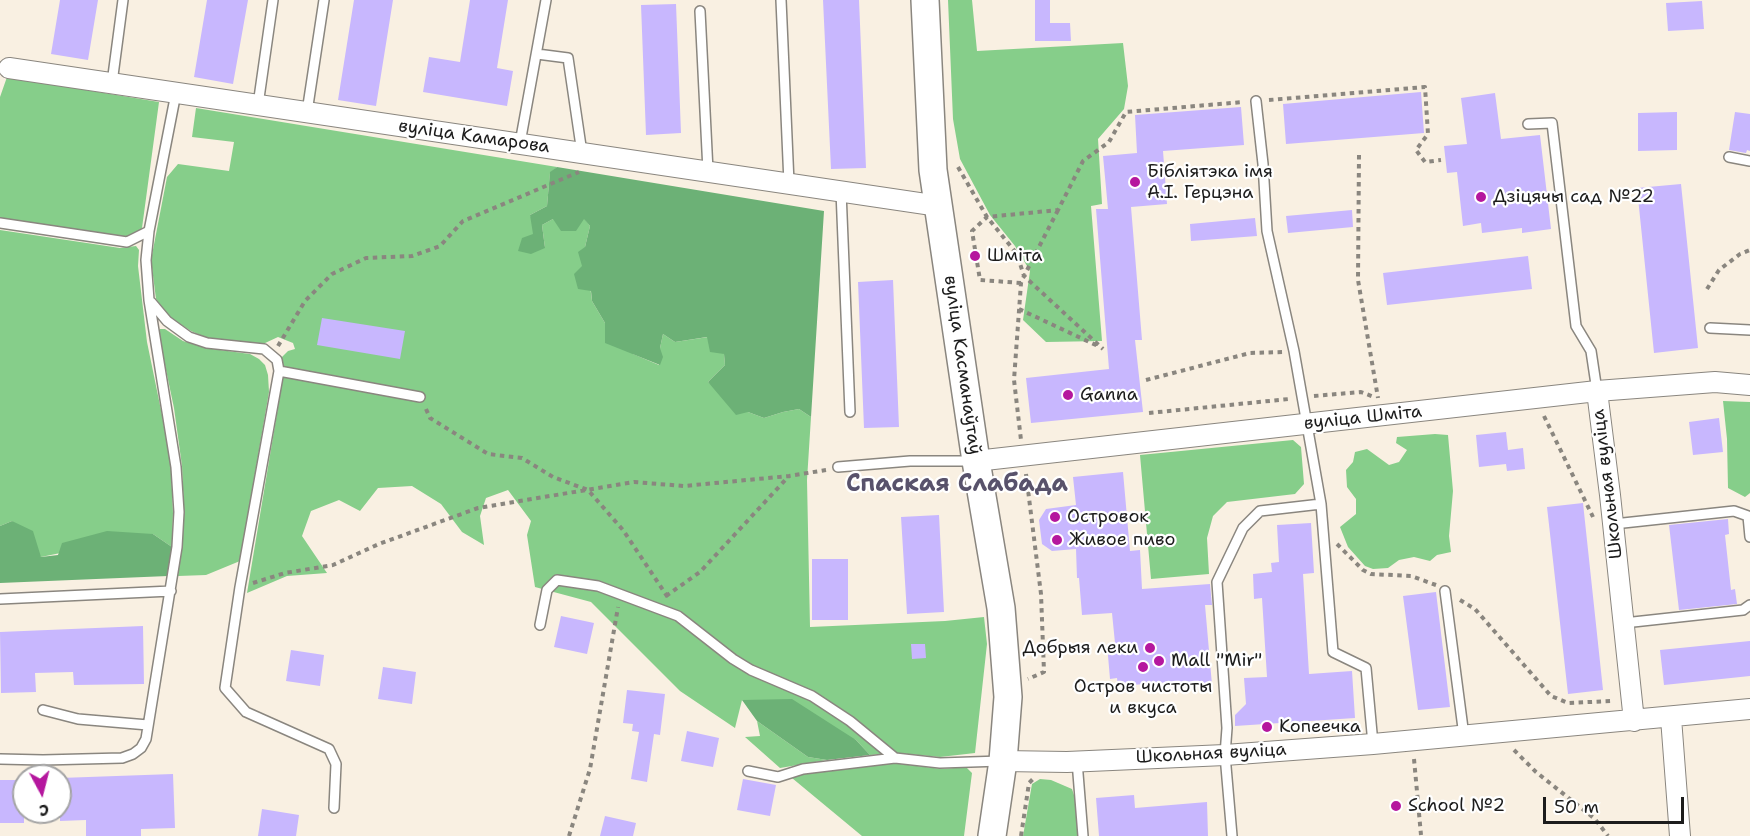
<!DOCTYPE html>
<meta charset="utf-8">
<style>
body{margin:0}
#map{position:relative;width:1750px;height:836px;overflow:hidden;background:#f9f0e2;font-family:"Shantell Sans",sans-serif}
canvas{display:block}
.north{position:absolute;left:12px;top:764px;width:60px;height:60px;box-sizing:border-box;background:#fff;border:2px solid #a4a4a4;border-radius:50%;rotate:173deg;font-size:16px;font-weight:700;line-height:24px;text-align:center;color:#1c1c1c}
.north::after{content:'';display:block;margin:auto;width:21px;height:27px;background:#b5179e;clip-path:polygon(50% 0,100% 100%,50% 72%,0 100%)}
.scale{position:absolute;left:1543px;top:797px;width:141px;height:27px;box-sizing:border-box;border:3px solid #1c1c1c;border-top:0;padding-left:8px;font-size:18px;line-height:21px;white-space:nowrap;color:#1c1c1c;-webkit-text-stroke:4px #fff;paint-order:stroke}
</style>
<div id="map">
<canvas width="1750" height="836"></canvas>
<div class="north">С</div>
<div class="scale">50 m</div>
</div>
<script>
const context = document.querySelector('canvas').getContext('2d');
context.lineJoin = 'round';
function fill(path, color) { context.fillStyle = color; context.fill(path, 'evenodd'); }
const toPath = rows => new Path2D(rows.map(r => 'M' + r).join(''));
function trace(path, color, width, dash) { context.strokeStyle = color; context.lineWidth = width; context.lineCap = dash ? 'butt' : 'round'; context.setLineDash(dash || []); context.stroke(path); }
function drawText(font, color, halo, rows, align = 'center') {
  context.font = font + ' "Shantell Sans",sans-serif'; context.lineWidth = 4.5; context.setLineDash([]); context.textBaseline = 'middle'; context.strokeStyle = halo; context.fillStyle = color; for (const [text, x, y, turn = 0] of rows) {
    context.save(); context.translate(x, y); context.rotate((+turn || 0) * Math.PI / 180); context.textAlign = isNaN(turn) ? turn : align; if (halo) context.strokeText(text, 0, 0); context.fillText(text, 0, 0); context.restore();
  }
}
const green = toPath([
 [948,0,972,0,977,51,1123,43,1128,86,1124,109,1098,139,1102,204,1091,206,1102,341,1046,342,1023,320,1030,271,1015,246,990,215,960,159,953,119],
 [7,77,159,102,142,228,137,234,122,238,0,220,0,97],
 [196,108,557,167,550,173,547,206,530,215,545,248,542,225,553,219,584,218,590,226,585,247,592,301,605,323,633,354,659,365,660,348,663,334,675,342,708,337,724,354,725,365,708,382,748,412,764,418,783,412,799,409,811,417,807,480,810,627,945,621,984,617,987,644,975,753,940,757,897,753,870,755,856,740,742,700,735,728,680,691,591,602,535,587,527,535,531,521,508,490,486,498,480,516,484,545,462,532,441,504,412,486,378,488,360,511,339,500,311,511,302,536,327,573,287,576,247,593,281,389,282,369,280,359,288,351,295,349,293,343,278,337,263,344,207,338,191,331,169,317,156,299,151,260,167,177,178,164,229,171,234,142,192,137],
 [0,230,120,248,136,246,139,250,138,266,147,342,162,415,171,468,173,513,172,547,153,534,41,557,12,521,0,526],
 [160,329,165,329,183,341,205,348,250,354,259,359,265,365,268,375,269,392,240,561,206,575,178,576,184,511,182,466,174,408,158,332],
 [1723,401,1750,402,1750,493,1745,497,1728,488,1727,439],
 [1435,434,1448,435,1453,491,1449,536,1451,552,1437,555,1430,561,1414,557,1399,560,1388,568,1373,569,1365,566,1348,547,1340,527,1356,514,1356,499,1347,487,1346,470,1353,462,1355,452,1367,449,1389,465,1399,462,1407,450,1396,443,1397,437],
 [1293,440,1301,447,1304,484,1295,494,1227,502,1213,516,1207,538,1209,574,1151,579,1140,455],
 [757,721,808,757,827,760,780,768,745,737,760,736],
 [892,763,942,769,966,767,972,773,964,836,862,836,792,778,803,772],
 [1040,779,1051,780,1072,789,1075,798,1078,836,1023,836,1032,784]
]);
const forest = toPath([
 [557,167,824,211,811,417,799,409,783,412,764,418,748,412,736,415,708,382,725,365,724,354,710,352,707,337,675,342,663,334,660,348,663,357,660,365,605,343,605,323,592,301,591,291,578,289,574,274,582,266,578,252,585,247,590,226,584,219,576,231,561,231,553,219,542,225,545,248,531,254,518,251,522,238,533,234,530,215,547,206,550,172],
 [12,521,33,531,41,557,58,555,62,543,107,531,153,534,172,547,168,576,0,583,0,526],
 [792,699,856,740,870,755,827,760,808,757,757,721,742,700]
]);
const building = toPath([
 [60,0,98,0,88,60,51,54],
 [207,0,248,0,233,84,194,77],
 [354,0,393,0,376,106,338,100],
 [470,0,508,0,497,68,513,71,507,106,423,92,429,57,460,62],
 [823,0,859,0,866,168,831,169],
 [1035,0,1050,0,1050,23,1070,23,1071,41,1035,41],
 [1702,1,1704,29,1668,31,1666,3],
 [676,4,681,133,646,135,641,5],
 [1421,92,1424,133,1286,144,1283,104],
 [1495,93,1501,139,1540,135,1551,229,1522,233,1522,228,1482,233,1481,223,1463,226,1457,172,1447,173,1444,146,1467,144,1461,98],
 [1241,107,1244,145,1163,151,1167,204,1131,207,1142,340,1135,340,1143,412,1031,423,1026,378,1109,369,1096,209,1108,209,1103,156,1137,153,1135,115],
 [1677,112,1677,150,1638,151,1638,113],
 [1735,112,1750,114,1750,151,1747,150,1746,153,1729,150],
 [1681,184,1698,348,1654,353,1637,188],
 [1352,210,1353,227,1288,233,1286,216],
 [1255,218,1257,236,1191,241,1190,224],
 [1528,256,1532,289,1387,305,1383,273],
 [893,280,899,427,864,428,858,282],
 [322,318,405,331,400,359,317,345],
 [1719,418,1723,452,1693,455,1689,422],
 [1506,432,1508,450,1523,448,1525,469,1507,471,1506,464,1479,467,1476,435],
 [1123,472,1130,551,1140,550,1142,589,1210,584,1212,605,1205,605,1212,685,1173,688,1173,682,1118,686,1117,678,1110,679,1107,644,1115,643,1112,613,1082,615,1079,578,1077,578,1076,549,1052,551,1042,544,1039,520,1046,509,1076,505,1073,477],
 [1583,503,1603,690,1568,694,1547,507],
 [939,515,944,612,907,614,901,517],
 [1728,519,1729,534,1725,535,1731,590,1735,589,1737,604,1679,610,1669,525],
 [1311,523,1314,573,1303,574,1309,674,1352,671,1355,718,1235,726,1235,715,1246,704,1244,678,1267,677,1262,598,1254,599,1253,574,1272,572,1271,563,1279,562,1277,525],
 [812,559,848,559,848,620,812,620],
 [1436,592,1450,707,1418,710,1403,596],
 [561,616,594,623,587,654,554,647],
 [143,626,144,684,74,685,73,672,35,673,36,692,1,693,0,632],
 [1750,641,1750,676,1664,685,1660,650],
 [911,644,925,644,926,658,912,659],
 [291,650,324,655,320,686,286,681],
 [383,667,416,672,412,704,378,699],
 [627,690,665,694,660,735,654,734,647,782,631,779,639,732,632,731,633,724,623,723],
 [687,731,719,738,713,767,681,761],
 [173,774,175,828,141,829,141,836,86,836,86,820,60,821,60,778],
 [743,779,776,785,770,816,737,810],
 [0,780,24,780,24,823,0,823],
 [1134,795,1135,808,1207,802,1208,836,1099,836,1096,798],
 [262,809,299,815,296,836,258,836],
 [605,816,636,823,633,836,600,836]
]);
const path = toPath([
 [1269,100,1425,87,1428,134,1416,150,1425,162,1441,160],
 [1359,155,1358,280,1378,398],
 [958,167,987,217,1017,254,1024,276,1021,283,1014,380,1021,440],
 [1058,210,1024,276,1103,349],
 [1021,283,980,280,972,231,987,217,1058,210,1083,161,1109,142,1126,112,1243,102],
 [1707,289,1719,270,1740,254,1750,250],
 [1019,309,1100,347],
 [278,346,305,301,332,274,366,258,412,256,440,246,463,221,579,172],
 [1146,380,1250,353,1283,352],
 [1314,396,1361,392,1374,397],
 [426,409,430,418,488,454,522,458,553,477,588,490,623,530,669,599],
 [1149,413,1289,399],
 [1544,416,1593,517],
 [1026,474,1041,594,1044,672,1028,679],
 [1337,544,1363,570,1371,574,1411,576,1436,585],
 [253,583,285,573,333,565,379,544,478,508,634,482,684,486,789,476,826,470],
 [666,596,700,572,789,476],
 [1460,600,1475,609,1551,696,1568,703,1611,701],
 [1514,750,1536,772,1595,819,1608,836],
 [1414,759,1421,835],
 [569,836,590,769,618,607],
 [1021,836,1029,783,1033,779]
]);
const lane = toPath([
 [781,0,789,183],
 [700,11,708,171],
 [537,54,568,58,582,153],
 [112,83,123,0],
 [1256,101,1263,164,1267,231,1294,351,1321,504,1333,652,1366,668,1373,744],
 [258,105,273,0],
 [307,112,324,0],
 [1528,124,1552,123,1576,326,1591,351,1597,391],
 [520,143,546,0],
 [1729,157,1750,161],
 [841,191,850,412],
 [0,223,127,242,149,231],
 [151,302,167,321,189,337,207,343,264,349,277,360,279,371,240,587,225,688,246,712,329,749,336,764,334,808],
 [1710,328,1750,330],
 [279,371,420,397],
 [838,467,910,461,973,461],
 [1614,524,1734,511,1748,516,1750,537],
 [1445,591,1464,736],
 [0,599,171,591],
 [1624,623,1743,610,1750,605],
 [540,625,547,590,557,580,598,586,678,616,733,659,751,670,812,696,850,721,895,758,940,763,1001,761],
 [43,710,78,719,148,725],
 [0,759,43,760,122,758,133,754,141,748,146,739,177,547,179,512,176,467,149,300,146,260,149,231,176,93],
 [1077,761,1083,836],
 [748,771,778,777,803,769,895,758],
 [1232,836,1225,755,1227,728,1217,582,1243,528,1260,511,1321,504]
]);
const street = toPath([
 [9,68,939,206],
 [1597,391,1610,495,1634,721],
 [976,461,1597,391,1715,382,1750,385],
 [1671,718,1680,836],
 [1003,761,1067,762,1225,755,1373,744,1750,709]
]);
const secondary = toPath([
 [925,0,933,170,976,461,1001,608,1008,697,1003,761,992,836]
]);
const markers = [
 [1135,182,6,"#b5179e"],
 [1481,197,6,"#b5179e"],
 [975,256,6,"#b5179e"],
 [1068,395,6,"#b5179e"],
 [1055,517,6,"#b5179e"],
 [1057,540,6,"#b5179e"],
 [1150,648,6,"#b5179e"],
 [1159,661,6,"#b5179e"],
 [1143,667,6,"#b5179e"],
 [1267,727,6,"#b5179e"],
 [1396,806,6,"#b5179e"]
];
const streetNames = [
 ["вуліца Камарова",474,137,8],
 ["вуліца Касманаўтаў",962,365,82],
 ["вуліца Шміта",1363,418,-6],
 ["Школьная вуліца",1608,484,-97],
 ["Школьная вуліца",1211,754,-3]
];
const poiNames = [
 ["Бібліятэка імя",1147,172],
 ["А.І. Герцэна",1147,193],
 ["Дзіцячы сад №22",1493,197],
 ["Шміта",987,256],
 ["Ganna",1080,395],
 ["Островок",1067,517],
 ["Живое пиво",1069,540],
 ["Добрыя леки",1138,648,"right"],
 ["Mall \"Mir\"",1171,661],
 ["Остров чистоты",1143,687,"center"],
 ["и вкуса",1143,708,"center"],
 ["Копеечка",1279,727],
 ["School №2",1408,806]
];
const districtNames = [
 ["Спаская Слабада",957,485]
];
fill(green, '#86ce8a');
fill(forest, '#6cb176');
fill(building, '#c8b7fe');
trace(lane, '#8a867f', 12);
trace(street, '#8a867f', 22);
trace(secondary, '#8a867f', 30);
trace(path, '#8a867f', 4, [4.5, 4.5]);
trace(lane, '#fff', 9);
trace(street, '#fff', 20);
trace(secondary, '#fff', 27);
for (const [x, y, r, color] of markers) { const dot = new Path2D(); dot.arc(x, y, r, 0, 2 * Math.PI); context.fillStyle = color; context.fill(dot); trace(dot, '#fff', 2); }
drawText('18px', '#1c1c1c', '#fff', streetNames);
drawText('18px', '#1c1c1c', '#fff', poiNames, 'left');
drawText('bold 24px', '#58526b', '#fff', districtNames);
</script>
